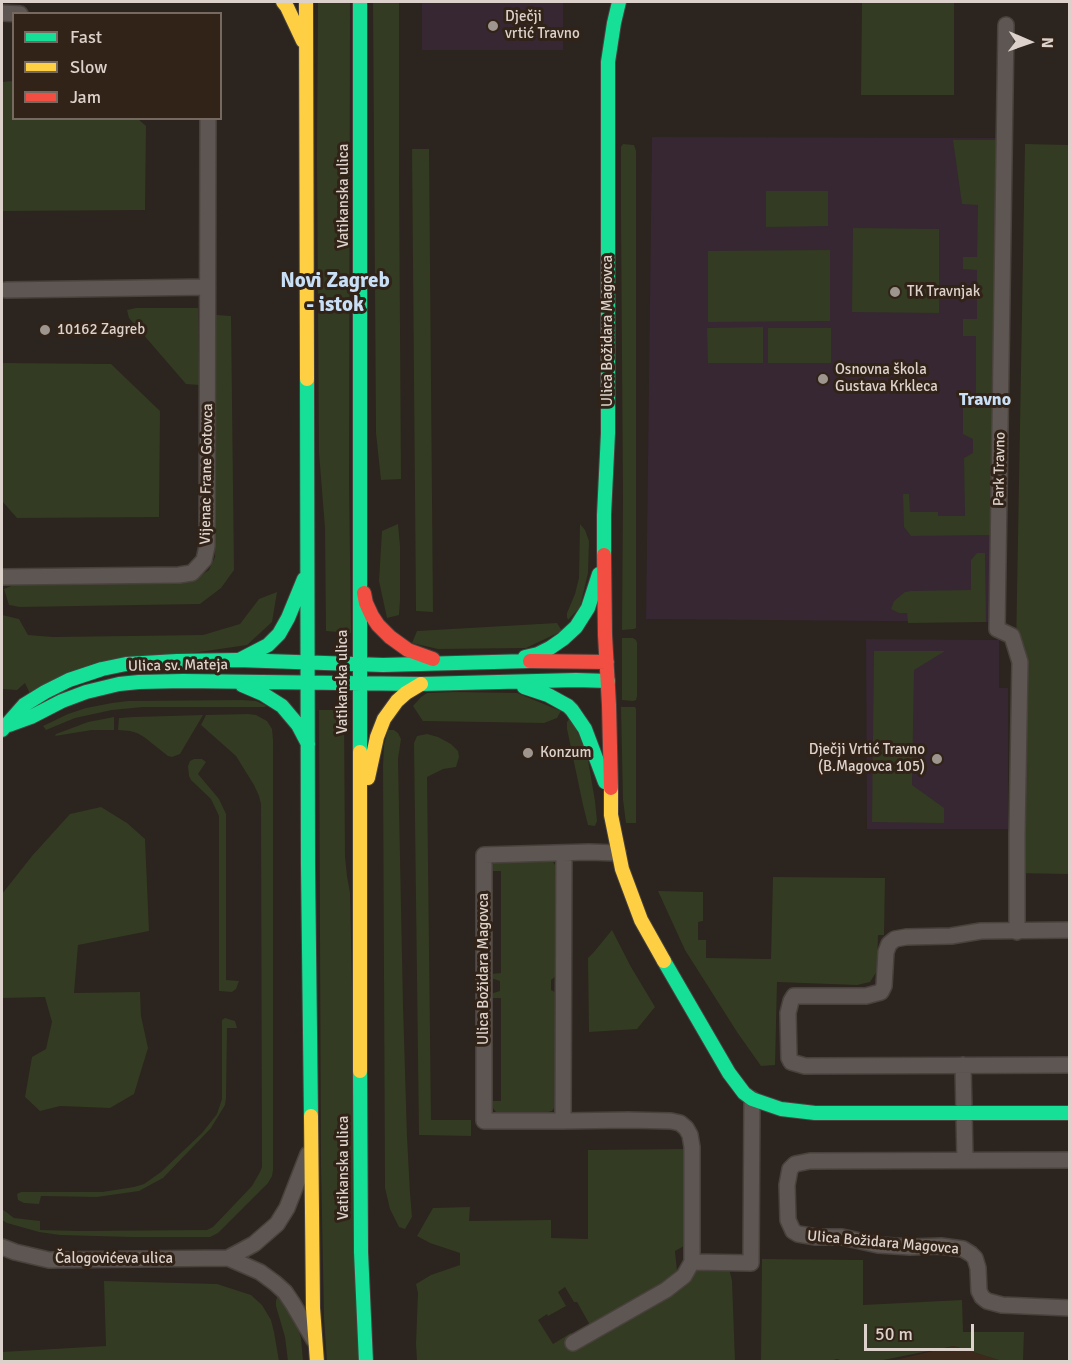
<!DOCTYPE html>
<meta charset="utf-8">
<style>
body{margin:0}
#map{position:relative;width:1071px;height:1363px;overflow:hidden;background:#2c241e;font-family:Signika,sans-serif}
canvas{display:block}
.frame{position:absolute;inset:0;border:3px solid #dcd2cb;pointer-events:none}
.legend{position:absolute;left:12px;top:12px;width:210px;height:108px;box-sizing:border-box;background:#322318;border:2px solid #766960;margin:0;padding:8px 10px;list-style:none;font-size:18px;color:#dcd2cb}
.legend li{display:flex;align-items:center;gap:12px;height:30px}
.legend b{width:30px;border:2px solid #766960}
.north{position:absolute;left:999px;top:12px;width:60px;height:60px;-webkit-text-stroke:4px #322318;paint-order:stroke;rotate:92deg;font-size:16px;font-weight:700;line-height:24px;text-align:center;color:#dcd2cb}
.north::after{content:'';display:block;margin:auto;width:21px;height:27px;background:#dcd2cb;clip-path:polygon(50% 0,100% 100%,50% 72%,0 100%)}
.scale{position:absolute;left:864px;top:1324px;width:110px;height:27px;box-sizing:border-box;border:3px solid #dcd2cb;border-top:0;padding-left:8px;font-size:18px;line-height:21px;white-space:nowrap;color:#dcd2cb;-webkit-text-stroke:4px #322318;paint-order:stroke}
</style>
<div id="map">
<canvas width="1071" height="1363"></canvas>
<div class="frame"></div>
<ul class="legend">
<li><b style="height:8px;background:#16e098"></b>Fast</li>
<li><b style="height:8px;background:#ffcf43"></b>Slow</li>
<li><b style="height:8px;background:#f24e42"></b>Jam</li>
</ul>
<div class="north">N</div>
<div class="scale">50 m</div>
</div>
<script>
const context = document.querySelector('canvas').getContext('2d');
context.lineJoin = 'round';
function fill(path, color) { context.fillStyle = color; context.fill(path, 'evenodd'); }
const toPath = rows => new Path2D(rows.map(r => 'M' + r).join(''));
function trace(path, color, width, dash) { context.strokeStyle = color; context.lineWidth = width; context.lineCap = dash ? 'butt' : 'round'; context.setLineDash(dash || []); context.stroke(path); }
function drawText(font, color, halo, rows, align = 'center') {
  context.font = font + ' Signika,sans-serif'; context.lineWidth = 6; context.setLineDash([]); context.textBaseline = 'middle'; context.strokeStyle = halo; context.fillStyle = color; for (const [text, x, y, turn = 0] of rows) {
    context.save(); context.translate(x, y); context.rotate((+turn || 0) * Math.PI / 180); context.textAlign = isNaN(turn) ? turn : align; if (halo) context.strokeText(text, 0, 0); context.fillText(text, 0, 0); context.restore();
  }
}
const built = toPath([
 [954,1346,1002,1361,887,1362]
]);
const education = toPath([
 [422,2,563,2,563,50,422,50],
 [652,137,1002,138,993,622,646,619],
 [866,639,999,640,999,688,1008,688,1008,829,867,829]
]);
const green = toPath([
 [318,2,350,2,349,482,351,633,326,631,325,528,319,453,317,155],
 [373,2,399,2,399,175,401,479,381,480,376,433],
 [862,2,954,2,954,95,861,95],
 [13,81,14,118,138,119,146,126,145,210,2,211,2,82],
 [953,140,997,140,995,535,911,536,904,527,903,494,909,494,910,512,938,512,938,516,965,516,964,458,973,453,973,439,963,434,963,399,976,399,976,336,963,336,963,319,977,319,977,270,963,269,963,257,977,257,978,205,962,204],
 [623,144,634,145,636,151,636,628,634,629,622,630,623,499,621,217,621,147],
 [1025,144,1069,145,1069,874,1012,873],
 [412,149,429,149,433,612,416,611],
 [766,191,828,191,828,226,766,227],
 [853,228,939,229,939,313,852,312],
 [830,250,830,321,708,322,708,251],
 [136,308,198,308,199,385,186,384,129,318,127,310],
 [216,315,231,316,234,570,221,588,200,604,20,607,9,605,4,589,18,583,197,578,209,570,215,557],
 [763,327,763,363,708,363,707,328],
 [768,328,831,328,831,363,768,363],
 [2,363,111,364,160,411,159,517,17,518,2,501],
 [398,524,400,546,400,600,399,615,387,618,379,581,382,531],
 [580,524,585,530,589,541,588,573,580,607,568,620,567,617,567,613,575,594,579,578],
 [977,553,985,553,986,622,908,623,907,613,899,613,891,609,894,601,905,592,911,591,971,590,971,560],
 [277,592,272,622,247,645,172,656,31,696,25,683,17,690,2,689,2,615,19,619,28,635,53,637,203,635,240,624,259,599],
 [557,623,562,631,526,648,438,649,412,643,417,631],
 [622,638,633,638,636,640,637,643,637,696,636,700,633,701,622,700],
 [874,651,945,651,914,670,912,785,944,808,944,823,872,822],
 [455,692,517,693,561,711,557,718,544,723,423,721,413,706,421,697,427,693],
 [242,700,256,701,267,706,264,707,143,707,112,710,75,718,46,730,43,726,68,714,86,708,112,703,128,701],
 [621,707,635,707,636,709,636,823,626,823,623,800],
 [319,710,344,710,345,857,347,876,350,893,360,1361,327,1361,324,1318,321,1165],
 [248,714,256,715,267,721,272,729,273,740,273,1170,272,1176,268,1183,218,1233,210,1237,131,1237,60,1235,39,1232,7,1223,2,1220,2,1209,14,1218,40,1221,40,1230,80,1231,207,1230,213,1227,252,1186,260,1172,262,1167,261,804,259,796,254,785,236,756,201,725,206,715],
 [203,715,180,754,172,757,168,756,144,737,137,733,130,731,118,730,119,718,134,717],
 [114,717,114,730,92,730,55,736,56,734,88,722],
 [571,717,587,754,595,801,597,821,595,826,588,825,583,805,567,729,567,722],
 [388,730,394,730,398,733,401,739,398,759,403,1005,407,1137,410,1193,412,1217,405,1229,399,1227,390,1209,385,1188,383,765,384,745],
 [427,734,438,737,451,744,458,751,459,757,456,767,443,769,427,777,431,1120,471,1120,471,1136,419,1135,414,743,417,736],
 [194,759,202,759,206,762,198,774,219,799,226,814,226,980,239,981,236,989,232,992,219,991,219,816,211,799,191,780,189,776,188,766,190,761],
 [101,807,127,823,145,839,149,931,78,945,74,993,140,992,141,1016,148,1048,134,1094,110,1108,60,1106,40,1111,25,1097,32,1057,46,1049,52,1022,45,997,2,998,2,894,32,856,70,814],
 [552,860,555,865,557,873,556,976,551,980,551,990,555,992,557,996,556,1106,552,1111,545,1113,502,1114,496,1112,491,1106,491,1101,501,1101,501,998,491,998,490,994,500,991,500,981,491,978,491,974,501,973,501,871,491,871,491,864,493,861],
 [773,877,885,878,884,935,878,935,877,971,870,982,857,985,777,982,775,1065,761,1066,737,1032,685,950,658,891,703,892,703,921,698,922,698,940,706,940,706,958,771,959],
 [612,930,631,967,655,1007,637,1029,589,1032,588,958,594,952],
 [225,1018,235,1021,237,1028,227,1028,226,1098,225,1105,211,1128,163,1178,139,1191,97,1197,41,1196,39,1204,24,1203,18,1200,17,1194,21,1192,102,1192,134,1187,144,1184,161,1172,202,1133,217,1114,222,1099,222,1020],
 [685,1149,686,1239,684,1246,675,1251,677,1271,676,1277,590,1325,577,1302,574,1302,565,1287,558,1292,566,1306,548,1316,547,1314,538,1320,553,1344,571,1333,572,1335,696,1268,729,1268,732,1281,735,1361,417,1361,416,1344,418,1293,416,1284,431,1275,460,1265,460,1253,430,1243,417,1236,433,1208,470,1207,469,1221,551,1220,551,1238,588,1239,588,1150],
 [762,1259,863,1260,863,1305,962,1300,963,1332,1024,1332,1023,1361,1002,1361,954,1346,878,1361,843,1361,837,1359,826,1362,761,1361],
 [104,1281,217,1284,251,1295,262,1305,271,1320,274,1332,279,1361,2,1361,2,1352,106,1346],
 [278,1294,297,1325,301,1338,303,1361,288,1361,285,1337,276,1306,276,1301]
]);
const street = toPath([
 [2,13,20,14],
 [1006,25,997,629,1012,636,1020,662,1017,834,1017,932],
 [6,290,207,287],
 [2,577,179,575,192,573,204,560,207,546,208,118],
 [564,853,563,1121,484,1121,484,855,589,852,618,853],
 [1070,930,981,931,951,936,906,937,895,939,889,944,886,952,884,986,881,992,866,996,794,996,791,1001,788,1013,789,1058,791,1062,805,1066,1070,1065],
 [963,1065,965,1160],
 [563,1121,628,1120,671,1121,680,1123,686,1128,690,1135,692,1147,692,1262,751,1263,752,1099],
 [1070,1160,810,1161,795,1164,790,1169,787,1185,788,1220,793,1231,798,1234,816,1237,842,1237,878,1245,910,1247,941,1246,963,1249,971,1254,975,1258,978,1268,979,1291,982,1297,987,1301,1002,1305,1070,1308],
 [2,1247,15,1252,49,1260,228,1258,260,1272,275,1283,285,1292,293,1304,314,1340],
 [228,1258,254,1244,277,1224,287,1208,308,1154],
 [573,1343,666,1290,684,1276,692,1262]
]);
const fast = toPath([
 [360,2,360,752],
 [307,379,308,865,311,1116],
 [604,555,604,515,608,433,608,62,614,23,619,2],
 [525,657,538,654,550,648,563,639,576,627,588,608,599,574],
 [241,659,268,645,279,634,288,618,304,579],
 [242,685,263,694,282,706,298,725,308,744],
 [524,687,548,695,568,706,572,710,585,729,605,782],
 [9,725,31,717,62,701,86,692,119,684,139,682,183,681,421,684,576,680,608,681],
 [2,730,24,705,45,692,69,680,102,669,126,664,177,661,237,660,383,665,530,661],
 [664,961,729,1073,744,1093,752,1099,781,1109,815,1113,1070,1113],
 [360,1071,361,1252,366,1362]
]);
const slow = toPath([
 [283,2,287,7,303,41],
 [306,2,307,379],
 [360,752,360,1071],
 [368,778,377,737,384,719,397,701,406,693,421,684],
 [611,788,611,815,622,869,641,920,664,961],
 [311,1116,313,1308,317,1362]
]);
const jam = toPath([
 [604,555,605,635,609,705,611,788],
 [364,593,366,603,372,616,378,625,390,637,408,650,433,659],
 [530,661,607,662]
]);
const markers = [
 [493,26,6,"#9e958e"],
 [895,292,6,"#9e958e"],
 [45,330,6,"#9e958e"],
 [823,379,6,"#9e958e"],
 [528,753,6,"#9e958e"],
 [937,759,6,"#9e958e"]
];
const poiNames = [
 ["Dječji",505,17],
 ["vrtić Travno",505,34],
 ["TK Travnjak",907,292],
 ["10162 Zagreb",57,330],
 ["Osnovna škola",835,370],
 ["Gustava Krkleca",835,387],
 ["Dječji Vrtić Travno",925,750,"right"],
 ["(B.Magovca 105)",925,767,"right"],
 ["Konzum",540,753]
];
const streetNames = [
 ["Vatikanska ulica",344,196,-90],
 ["Ulica Božidara Magovca",608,331,-90],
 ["Park Travno",1000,469,-89],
 ["Vijenac Frane Gotovca",207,474,-89],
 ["Ulica sv. Mateja",178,666,-1],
 ["Vatikanska ulica",343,682,-90],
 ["Ulica Božidara Magovca",484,969,-90],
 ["Vatikanska ulica",344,1168,-90],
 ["Ulica Božidara Magovca",883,1243,5],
 ["Čalogovićeva ulica",114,1259]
];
const quarterNames = [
 ["Travno",985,400]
];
const districtNames = [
 ["Novi Zagreb",335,281],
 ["- istok",335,305]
];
fill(built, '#3d2a1c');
fill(education, '#362732');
fill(green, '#333b22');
trace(street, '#48413c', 18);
trace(fast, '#48413c', 16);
trace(slow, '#48413c', 16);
trace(jam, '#48413c', 16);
trace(street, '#5e5652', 15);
trace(fast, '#16e098', 14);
trace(slow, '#ffcf43', 14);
trace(jam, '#f24e42', 14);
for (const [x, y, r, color] of markers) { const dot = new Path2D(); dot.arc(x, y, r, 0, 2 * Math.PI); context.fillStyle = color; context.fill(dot); trace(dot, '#322318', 2); }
drawText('15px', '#dcd2cb', '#322318', poiNames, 'left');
drawText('15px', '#dcd2cb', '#322318', streetNames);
drawText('bold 18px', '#c8dff6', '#322318', quarterNames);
drawText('bold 21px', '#c8dff6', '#322318', districtNames);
</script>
